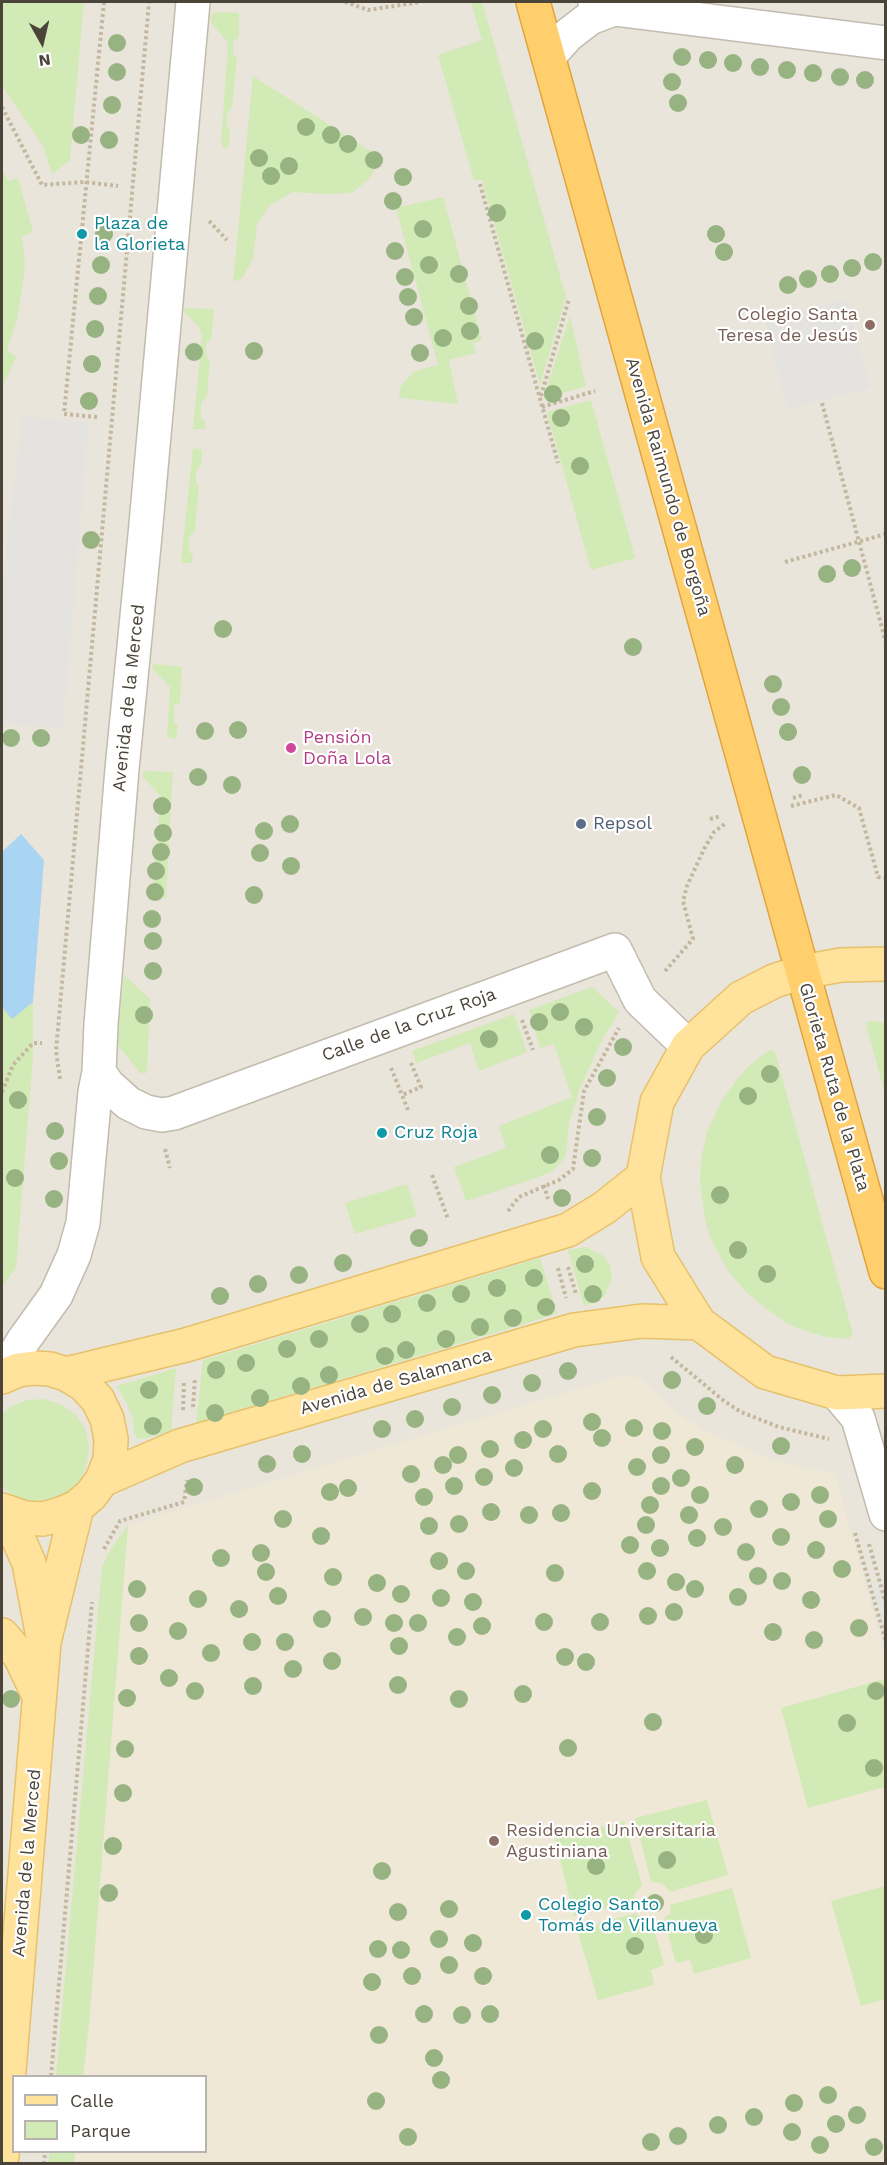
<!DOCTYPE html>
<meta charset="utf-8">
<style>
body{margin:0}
#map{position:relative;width:887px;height:2165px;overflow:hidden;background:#f6f3ec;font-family:"Work Sans",sans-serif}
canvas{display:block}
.frame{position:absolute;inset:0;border:3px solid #4b4439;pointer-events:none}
.legend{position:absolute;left:12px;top:2075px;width:195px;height:78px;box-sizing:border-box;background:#fff;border:2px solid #b7b4b0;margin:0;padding:8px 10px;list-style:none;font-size:18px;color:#4b4439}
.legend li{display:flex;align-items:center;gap:12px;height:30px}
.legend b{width:30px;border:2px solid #b7b4b0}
.north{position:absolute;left:12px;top:12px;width:60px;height:60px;-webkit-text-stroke:4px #fff;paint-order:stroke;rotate:172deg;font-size:16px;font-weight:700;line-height:24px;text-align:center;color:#4b4439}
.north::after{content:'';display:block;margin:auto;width:21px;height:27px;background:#4b4439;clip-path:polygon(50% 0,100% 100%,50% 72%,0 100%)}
</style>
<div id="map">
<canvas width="887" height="2165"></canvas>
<div class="frame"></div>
<ul class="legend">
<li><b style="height:8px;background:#ffe39c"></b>Calle</li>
<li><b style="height:16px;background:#d2eab5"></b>Parque</li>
</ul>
<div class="north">N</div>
</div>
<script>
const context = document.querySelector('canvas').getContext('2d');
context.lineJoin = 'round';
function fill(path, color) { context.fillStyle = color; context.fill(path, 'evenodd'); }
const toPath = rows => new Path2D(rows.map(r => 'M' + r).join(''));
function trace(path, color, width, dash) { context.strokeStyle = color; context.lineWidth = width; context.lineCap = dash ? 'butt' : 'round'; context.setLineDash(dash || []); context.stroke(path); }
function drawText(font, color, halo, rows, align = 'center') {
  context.font = font + ' "Work Sans",sans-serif'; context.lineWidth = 4.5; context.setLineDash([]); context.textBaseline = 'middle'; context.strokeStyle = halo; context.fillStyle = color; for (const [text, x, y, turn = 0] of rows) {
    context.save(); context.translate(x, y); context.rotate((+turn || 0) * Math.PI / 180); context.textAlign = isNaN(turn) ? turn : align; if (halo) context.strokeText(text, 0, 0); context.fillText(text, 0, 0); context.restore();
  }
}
const residential = toPath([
 [2,2,885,2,885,2163,2,2164],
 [14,2076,206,2076,206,2152,14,2152]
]);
const education = toPath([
 [631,1375,645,1382,672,1409,701,1429,774,1461,835,1474,885,1657,885,2163,74,2164,75,2152,206,2152,206,2076,83,2076,89,2024,128,1525,614,1378]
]);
const green = toPath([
 [2,2,84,2,70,160,52,174,43,146,2,86],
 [471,2,482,2,566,297,540,385,482,180,474,180,438,55,482,40],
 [218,12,239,13,239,37,233,42,233,54,237,58,232,107,227,114,227,126,230,131,229,146,224,149,221,143,228,43,211,22,211,14],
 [253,76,381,158,370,178,352,193,325,194,293,192,270,205,257,224,253,259,242,278,233,282],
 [2,168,8,181,18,178,33,232,22,236,25,264,22,290,17,320,7,350,16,357,2,388],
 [443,197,482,340,473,343,476,353,449,360,458,404,399,398,401,386,412,373,425,368,438,365,396,208],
 [185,308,214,309,211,340,207,341,206,347,206,356,210,360,207,396,201,403,201,419,205,421,205,429,193,429,202,336,198,326,184,312],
 [570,316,586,386,543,399],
 [591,400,635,558,591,570,547,412],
 [193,448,202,450,201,466,197,468,196,474,196,483,199,487,195,530,189,538,189,552,193,555,192,563,181,563],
 [153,664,182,667,180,703,174,705,174,722,178,725,176,739,167,737,170,687,152,668],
 [143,771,173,772,166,898,152,897,161,796,143,777],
 [124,975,150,999,147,1073,140,1073,117,1044],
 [592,987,619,1012,601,1042,580,1088,569,1123,566,1156,553,1171,536,1178,466,1201,454,1167,506,1148,499,1126,572,1097,554,1044,540,1048,529,1010],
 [33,1002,33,1057,16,1268,2,1287,2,1007,12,1019],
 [514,1014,527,1052,479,1071,470,1043,416,1063,412,1051],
 [872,1021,885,1023,885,1094,867,1028,867,1022],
 [770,1050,775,1052,853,1334,849,1339,826,1337,797,1328,785,1322,760,1304,745,1291,727,1269,710,1237,705,1219,700,1182,701,1160,707,1132,722,1100,737,1079,750,1065],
 [407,1184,417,1216,355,1234,345,1203],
 [585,1247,604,1256,610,1266,612,1277,605,1295,599,1301,584,1306,568,1250],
 [540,1258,557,1314,196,1423,203,1360],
 [176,1368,171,1431,144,1439,137,1438,134,1434,133,1420,127,1404,117,1386],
 [45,1399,62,1405,76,1415,86,1430,89,1448,87,1465,79,1481,66,1493,49,1500,31,1501,14,1496,2,1486,2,1415,10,1407,27,1400],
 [128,1525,89,2024,83,2076,56,2076,102,1567,109,1552],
 [884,1679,885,1787,808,1808,781,1708],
 [707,1800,728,1875,670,1892,662,1883,651,1882,635,1818],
 [624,1821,642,1885,636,1892,633,1902,574,1916,555,1839],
 [885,1886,885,1999,861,2006,831,1901],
 [732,1888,751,1958,694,1974,690,1960,676,1963,664,1918,671,1913,670,1905],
 [636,1913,642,1919,652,1922,664,1965,651,1970,654,1985,598,2000,577,1929],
 [50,2152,75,2152,74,2163,48,2163]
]);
const parking = toPath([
 [847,299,870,388,787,409,765,320],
 [22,416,89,422,63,729,2,723,2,585],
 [885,1584,886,1584,885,1633,873,1588]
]);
const water = toPath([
 [21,834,44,860,33,1002,12,1019,2,1007,2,852]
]);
const path = toPath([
 [345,2,368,10,420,2],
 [2,107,42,185,85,182,118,186],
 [480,184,558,463],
 [209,221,227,240],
 [541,396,569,299],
 [822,403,886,643],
 [542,407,595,391],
 [97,417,64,414,104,2],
 [785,562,886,534],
 [793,798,803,795],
 [791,806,836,795,859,808,878,877,886,878],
 [710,819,721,816],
 [665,971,693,939,683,901,687,886,704,849,714,832,726,823],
 [522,1020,533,1050],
 [391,1068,402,1095],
 [60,1079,56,1051,149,2],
 [2,1092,13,1065,33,1043,42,1043],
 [408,1110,402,1095,421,1087,411,1063],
 [165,1149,170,1168],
 [432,1175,448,1219],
 [544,1185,548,1199],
 [508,1211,519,1197,559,1180,573,1169,584,1091,619,1028],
 [568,1267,576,1294],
 [558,1268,566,1298],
 [671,1357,724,1401,741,1412,779,1427,829,1439],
 [193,1407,195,1378],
 [183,1410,184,1382],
 [855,1533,886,1642],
 [869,1544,886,1604],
 [104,1549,120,1521,184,1502,187,1480],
 [51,2076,92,1602],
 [44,2164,45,2152]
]);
const minor = toPath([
 [595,2,614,9,886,43],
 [549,56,568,35,590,18,614,9],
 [99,1072,108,1085,128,1103,146,1112,162,1115,174,1113,615,950,640,1000,688,1046],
 [3,1375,23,1341,56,1295,74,1255,83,1223,95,1092,99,1072,101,1024,122,769,145,535,193,2],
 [837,1393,858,1418,886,1514]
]);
const major = toPath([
 [886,964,841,965,802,972,774,981,741,998,688,1046,657,1102,643,1177,658,1257,699,1323,765,1372,837,1393,886,1391],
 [66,1374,186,1345,568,1230,604,1208,643,1177],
 [2,1377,18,1370,34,1368,50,1369,66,1374,84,1385,98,1400,107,1419,111,1439,110,1460,102,1480,91,1495,77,1507,61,1514,43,1519,25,1518,2,1510],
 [102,1480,180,1446,574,1330,642,1321,699,1323],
 [7,1513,29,1563,42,1632],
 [2,1635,20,1656,39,1696],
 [2,2156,44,1642,77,1507]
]);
const highway = toPath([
 [533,2,886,1272]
]);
const trees = [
 [117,43],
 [682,57],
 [708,60],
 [733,63],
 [760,67],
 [787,70],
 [117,72],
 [813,73],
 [840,77],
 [865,80],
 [672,82],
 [678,103],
 [112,105],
 [306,127],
 [81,135],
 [331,135],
 [109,140],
 [348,144],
 [259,158],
 [374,160],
 [289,166],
 [271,176],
 [403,177],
 [393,201],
 [497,213],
 [423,229],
 [104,234],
 [716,234],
 [395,251],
 [724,252],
 [873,262],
 [101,265],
 [429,265],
 [852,268],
 [459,274],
 [830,274],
 [405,277],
 [808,279],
 [788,285],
 [98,296],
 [408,297],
 [469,306],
 [414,317],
 [95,329],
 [470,331],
 [443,338],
 [535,341],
 [254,351],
 [194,352],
 [420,353],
 [92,364],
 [553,394],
 [89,401],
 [561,418],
 [580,466],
 [91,540],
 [852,568],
 [827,574],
 [223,629],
 [633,647],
 [773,684],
 [781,707],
 [238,730],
 [205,731],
 [788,732],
 [11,738],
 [41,738],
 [802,775],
 [198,777],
 [232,785],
 [162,806],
 [290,824],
 [264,831],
 [163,833],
 [161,852],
 [260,853],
 [291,866],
 [156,871],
 [155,892],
 [254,895],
 [152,919],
 [153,941],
 [153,971],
 [560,1012],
 [144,1015],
 [539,1022],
 [584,1027],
 [489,1039],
 [623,1047],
 [770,1074],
 [607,1078],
 [748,1096],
 [18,1100],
 [597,1117],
 [55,1131],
 [550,1155],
 [592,1158],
 [59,1161],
 [15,1178],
 [720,1195],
 [562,1198],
 [54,1199],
 [419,1238],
 [738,1250],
 [343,1263],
 [585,1264],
 [767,1274],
 [299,1275],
 [534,1278],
 [258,1284],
 [497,1288],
 [461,1294],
 [593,1294],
 [220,1296],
 [427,1303],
 [546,1307],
 [392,1314],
 [513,1318],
 [360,1324],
 [480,1327],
 [319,1339],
 [446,1339],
 [287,1349],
 [406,1350],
 [385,1356],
 [246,1363],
 [216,1370],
 [568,1371],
 [329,1375],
 [672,1380],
 [532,1383],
 [301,1386],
 [149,1390],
 [492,1395],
 [260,1398],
 [707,1406],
 [452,1407],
 [215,1413],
 [415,1419],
 [592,1422],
 [153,1426],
 [634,1428],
 [382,1429],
 [543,1429],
 [662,1431],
 [602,1438],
 [523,1440],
 [781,1446],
 [695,1447],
 [490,1449],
 [302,1454],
 [558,1454],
 [458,1455],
 [661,1455],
 [267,1464],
 [443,1465],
 [735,1465],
 [637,1467],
 [514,1468],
 [411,1474],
 [484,1477],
 [681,1478],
 [454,1486],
 [661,1486],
 [194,1487],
 [348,1488],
 [592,1491],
 [330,1492],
 [700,1495],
 [820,1495],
 [424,1497],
 [791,1502],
 [650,1505],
 [759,1509],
 [491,1512],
 [561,1513],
 [529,1515],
 [689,1515],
 [283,1519],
 [828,1519],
 [459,1524],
 [646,1525],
 [429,1526],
 [723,1527],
 [321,1536],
 [781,1537],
 [697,1538],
 [630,1545],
 [660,1548],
 [816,1550],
 [746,1552],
 [261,1553],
 [221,1558],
 [439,1561],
 [842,1569],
 [466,1571],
 [647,1571],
 [266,1572],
 [555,1573],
 [758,1576],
 [333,1577],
 [782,1581],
 [676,1582],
 [377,1583],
 [137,1589],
 [695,1589],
 [401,1594],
 [278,1596],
 [738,1597],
 [441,1598],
 [198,1599],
 [811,1600],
 [473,1602],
 [239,1609],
 [674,1612],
 [648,1616],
 [363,1617],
 [322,1619],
 [544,1622],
 [600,1622],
 [139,1623],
 [394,1623],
 [418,1623],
 [482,1626],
 [859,1628],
 [178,1631],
 [773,1632],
 [457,1637],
 [814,1640],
 [252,1642],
 [285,1642],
 [399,1646],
 [211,1653],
 [139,1656],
 [565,1657],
 [332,1661],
 [586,1662],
 [293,1669],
 [169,1678],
 [398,1685],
 [253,1686],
 [195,1691],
 [876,1691],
 [523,1694],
 [127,1698],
 [11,1699],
 [459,1699],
 [653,1722],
 [847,1723],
 [568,1748],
 [125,1749],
 [874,1768],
 [123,1793],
 [113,1846],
 [667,1860],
 [596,1866],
 [382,1871],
 [109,1893],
 [655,1903],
 [449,1909],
 [398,1912],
 [704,1935],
 [439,1939],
 [473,1943],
 [635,1946],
 [378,1949],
 [401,1950],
 [449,1965],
 [412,1976],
 [483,1976],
 [372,1982],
 [424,2014],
 [490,2014],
 [462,2015],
 [379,2035],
 [434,2058],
 [441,2080],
 [828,2095],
 [376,2101],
 [794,2103],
 [857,2115],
 [754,2117],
 [836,2124],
 [718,2125],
 [792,2132],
 [678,2136],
 [408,2137],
 [651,2142],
 [820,2145],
 [874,2147]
];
const markers = [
 [82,234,6,"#0f9aa8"],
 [870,325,6,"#8d6e63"],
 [291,748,6,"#d1479c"],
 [581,824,6,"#5c6f8a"],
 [382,1133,6,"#0f9aa8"],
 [494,1841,6,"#8d6e63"],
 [526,1915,6,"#0f9aa8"]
];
const cultureNames = [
 ["Plaza de",94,224],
 ["la Glorieta",94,245],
 ["Cruz Roja",394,1133],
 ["Colegio Santo",538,1905],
 ["Tomás de Villanueva",538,1926]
];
const educationNames = [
 ["Colegio Santa",858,315],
 ["Teresa de Jesús",858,336],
 ["Residencia Universitaria",506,1831,"left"],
 ["Agustiniana",506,1852,"left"]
];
const streetNames = [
 ["Avenida Raimundo de Borgoña",668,487,74],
 ["Avenida de la Merced",129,698,-84],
 ["Calle de la Cruz Roja",409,1025,-20],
 ["Glorieta Ruta de la Plata",834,1087,74],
 ["Avenida de Salamanca",396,1382,-16],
 ["Avenida de la Merced",27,1863,-85]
];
const hotelNames = [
 ["Pensión",303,738],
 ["Doña Lola",303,759]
];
const serviceNames = [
 ["Repsol",593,824]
];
fill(residential, '#eae5da');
fill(education, '#efe8d6');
fill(green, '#d2eab5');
fill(parking, '#e5e3e0');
fill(water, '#a9d4f2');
trace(minor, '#c2bbae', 36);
trace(major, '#e6c16a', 36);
trace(highway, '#e0a43c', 36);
trace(path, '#c4b79f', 4, [3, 3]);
trace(minor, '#fff', 33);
trace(major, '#ffe39c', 33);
trace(highway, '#ffcf6e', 33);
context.fillStyle = '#97b381';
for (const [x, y] of trees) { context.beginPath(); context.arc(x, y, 9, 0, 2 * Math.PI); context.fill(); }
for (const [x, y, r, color] of markers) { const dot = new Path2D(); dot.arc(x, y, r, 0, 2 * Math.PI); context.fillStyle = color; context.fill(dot); trace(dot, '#fff', 2); }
drawText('18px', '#0d838f', '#fff', cultureNames, 'left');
drawText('18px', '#785e54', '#fff', educationNames, 'right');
drawText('18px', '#4b4439', '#fff', streetNames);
drawText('18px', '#b23c85', '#fff', hotelNames, 'left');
drawText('18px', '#4e5e75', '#fff', serviceNames, 'left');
</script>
